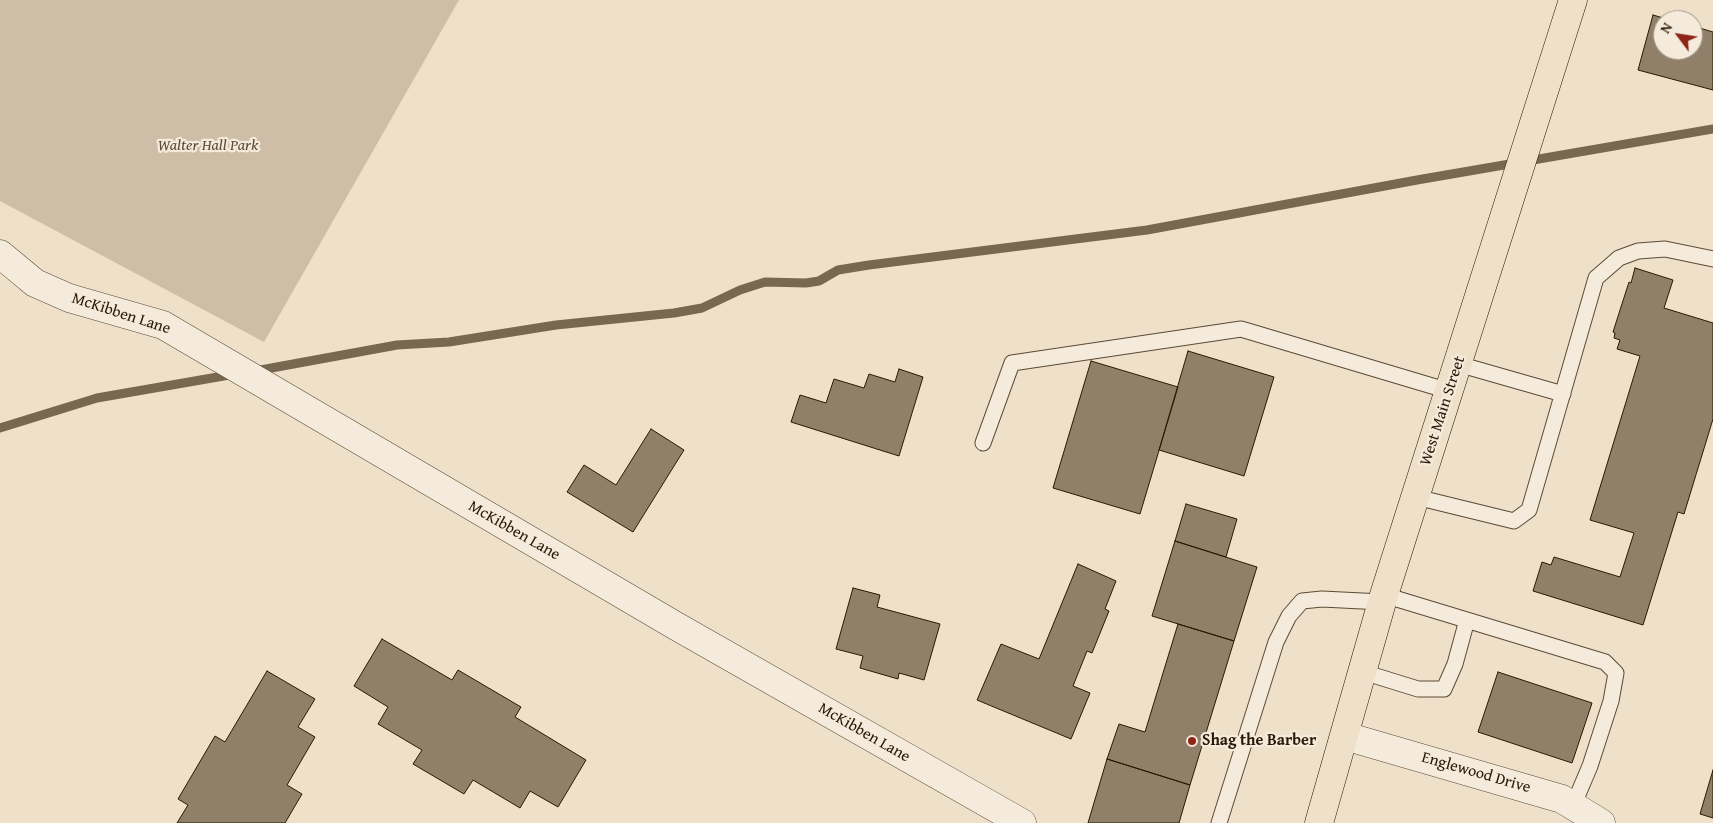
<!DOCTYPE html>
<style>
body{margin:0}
#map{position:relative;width:1713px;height:823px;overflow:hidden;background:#efe0c9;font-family:"Gentium Book Plus",serif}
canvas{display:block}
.north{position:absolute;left:1653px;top:10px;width:50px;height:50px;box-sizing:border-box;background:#f5ebdc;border:1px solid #a49785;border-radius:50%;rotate:301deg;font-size:14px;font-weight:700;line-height:20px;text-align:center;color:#2b1802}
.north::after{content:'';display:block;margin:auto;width:18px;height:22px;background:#8f2418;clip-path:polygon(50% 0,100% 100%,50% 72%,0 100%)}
</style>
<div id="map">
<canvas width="1713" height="823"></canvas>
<div class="north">N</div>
</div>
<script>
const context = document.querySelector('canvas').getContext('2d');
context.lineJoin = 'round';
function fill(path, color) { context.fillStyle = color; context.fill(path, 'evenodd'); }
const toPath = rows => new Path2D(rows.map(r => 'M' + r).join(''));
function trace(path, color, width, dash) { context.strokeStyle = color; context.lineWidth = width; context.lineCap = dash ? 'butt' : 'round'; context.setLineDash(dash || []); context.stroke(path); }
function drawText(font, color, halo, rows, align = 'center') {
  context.font = font + ' "Gentium Book Plus",serif'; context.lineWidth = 4.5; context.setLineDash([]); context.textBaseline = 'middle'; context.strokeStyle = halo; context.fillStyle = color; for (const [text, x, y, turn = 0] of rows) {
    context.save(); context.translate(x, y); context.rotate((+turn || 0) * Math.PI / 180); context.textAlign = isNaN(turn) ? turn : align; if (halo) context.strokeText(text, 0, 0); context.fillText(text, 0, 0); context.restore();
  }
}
const green = toPath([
 [0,0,459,0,264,342,0,201]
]);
const stream = toPath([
 [255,371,397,345,449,342,556,325,674,313,702,308,740,290,765,282,806,283,819,281,838,270,869,265,1147,230,1417,180,1713,129],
 [0,428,97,398,235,374]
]);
const building = toPath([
 [1653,15,1670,20,1663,20,1663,50,1693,50,1693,26,1713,32,1713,90,1638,70,1653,15],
 [1635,268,1673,280,1664,308,1713,323,1713,419,1684,514,1678,512,1643,625,1533,591,1542,562,1551,565,1554,557,1620,577,1634,533,1590,520,1640,356,1617,349,1620,340,1614,338,1615,333,1613,332,1629,282,1631,283,1635,268],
 [1188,351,1274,377,1244,476,1159,450,1188,351],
 [1091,361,1178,387,1140,514,1053,488,1091,361],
 [899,369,923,377,899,456,791,422,800,395,826,403,834,379,864,388,869,374,895,382,899,369],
 [651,429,684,450,633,532,567,492,584,465,616,485,651,429],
 [1186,504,1237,519,1226,557,1175,541,1186,504],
 [1175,541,1257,567,1234,641,1152,616,1175,541],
 [1078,564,1116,581,1105,609,1109,611,1092,653,1087,651,1073,686,1090,693,1071,739,977,700,1001,644,1039,659,1078,564],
 [853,588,880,595,877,607,940,624,924,680,899,673,898,679,860,668,863,656,836,649,853,588],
 [1178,624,1234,641,1190,785,1107,759,1119,724,1145,732,1178,624],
 [382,639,452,680,458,670,521,707,515,717,586,760,558,807,530,791,520,808,473,780,464,794,413,764,422,750,378,724,388,707,354,686,382,639],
 [267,671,315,699,298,727,315,737,287,785,302,794,285,823,177,823,188,805,178,799,215,736,225,742,267,671],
 [1498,672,1592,703,1572,763,1478,732,1498,672],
 [1107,759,1190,785,1179,823,1088,823,1107,759],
 [1713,770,1713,818,1700,814,1713,770]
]);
const lane = toPath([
 [1458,364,1563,394],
 [983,443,1012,363,1241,329,1449,391],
 [1416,497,1514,521,1529,510,1596,278,1619,258,1638,251,1665,249,1713,259],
 [1384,595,1605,662,1616,673,1611,701,1590,766,1573,806],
 [1363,672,1418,689,1444,689,1455,664,1467,620],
 [1219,823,1276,642,1289,616,1302,601,1322,599,1382,602]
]);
const street = toPath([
 [0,254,35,283,69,298,163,325,676,626,1022,823],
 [1345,736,1562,799,1601,823]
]);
const primary = toPath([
 [1319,823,1384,595,1573,0]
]);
const markers = [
 [1192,741,5,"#8f2418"]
];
const parkNames = [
 ["Walter Hall Park",208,146]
];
const streetNames = [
 ["McKibben Lane",121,314,18],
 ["West Main Street",1443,411,-72],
 ["McKibben Lane",514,531,30],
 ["McKibben Lane",864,733,30],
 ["Englewood Drive",1476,773,16]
];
const poiNames = [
 ["Shag the Barber",1202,741]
];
fill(green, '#cebea7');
trace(stream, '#786751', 9);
fill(building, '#918069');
trace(building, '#2b1802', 1);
trace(lane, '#5c4a34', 17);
trace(street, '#5c4a34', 29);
trace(primary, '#2b1802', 29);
trace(lane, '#f5ebdc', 15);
trace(street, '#f5ebdc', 28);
trace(primary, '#efe0c9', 28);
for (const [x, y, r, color] of markers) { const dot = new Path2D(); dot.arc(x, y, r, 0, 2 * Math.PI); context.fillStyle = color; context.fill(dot); trace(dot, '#f5ebdc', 2); }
drawText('italic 16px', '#5c4a34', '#f5ebdc', parkNames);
drawText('16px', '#2b1802', '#f5ebdc', streetNames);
drawText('bold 16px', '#2b1802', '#f5ebdc', poiNames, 'left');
</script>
